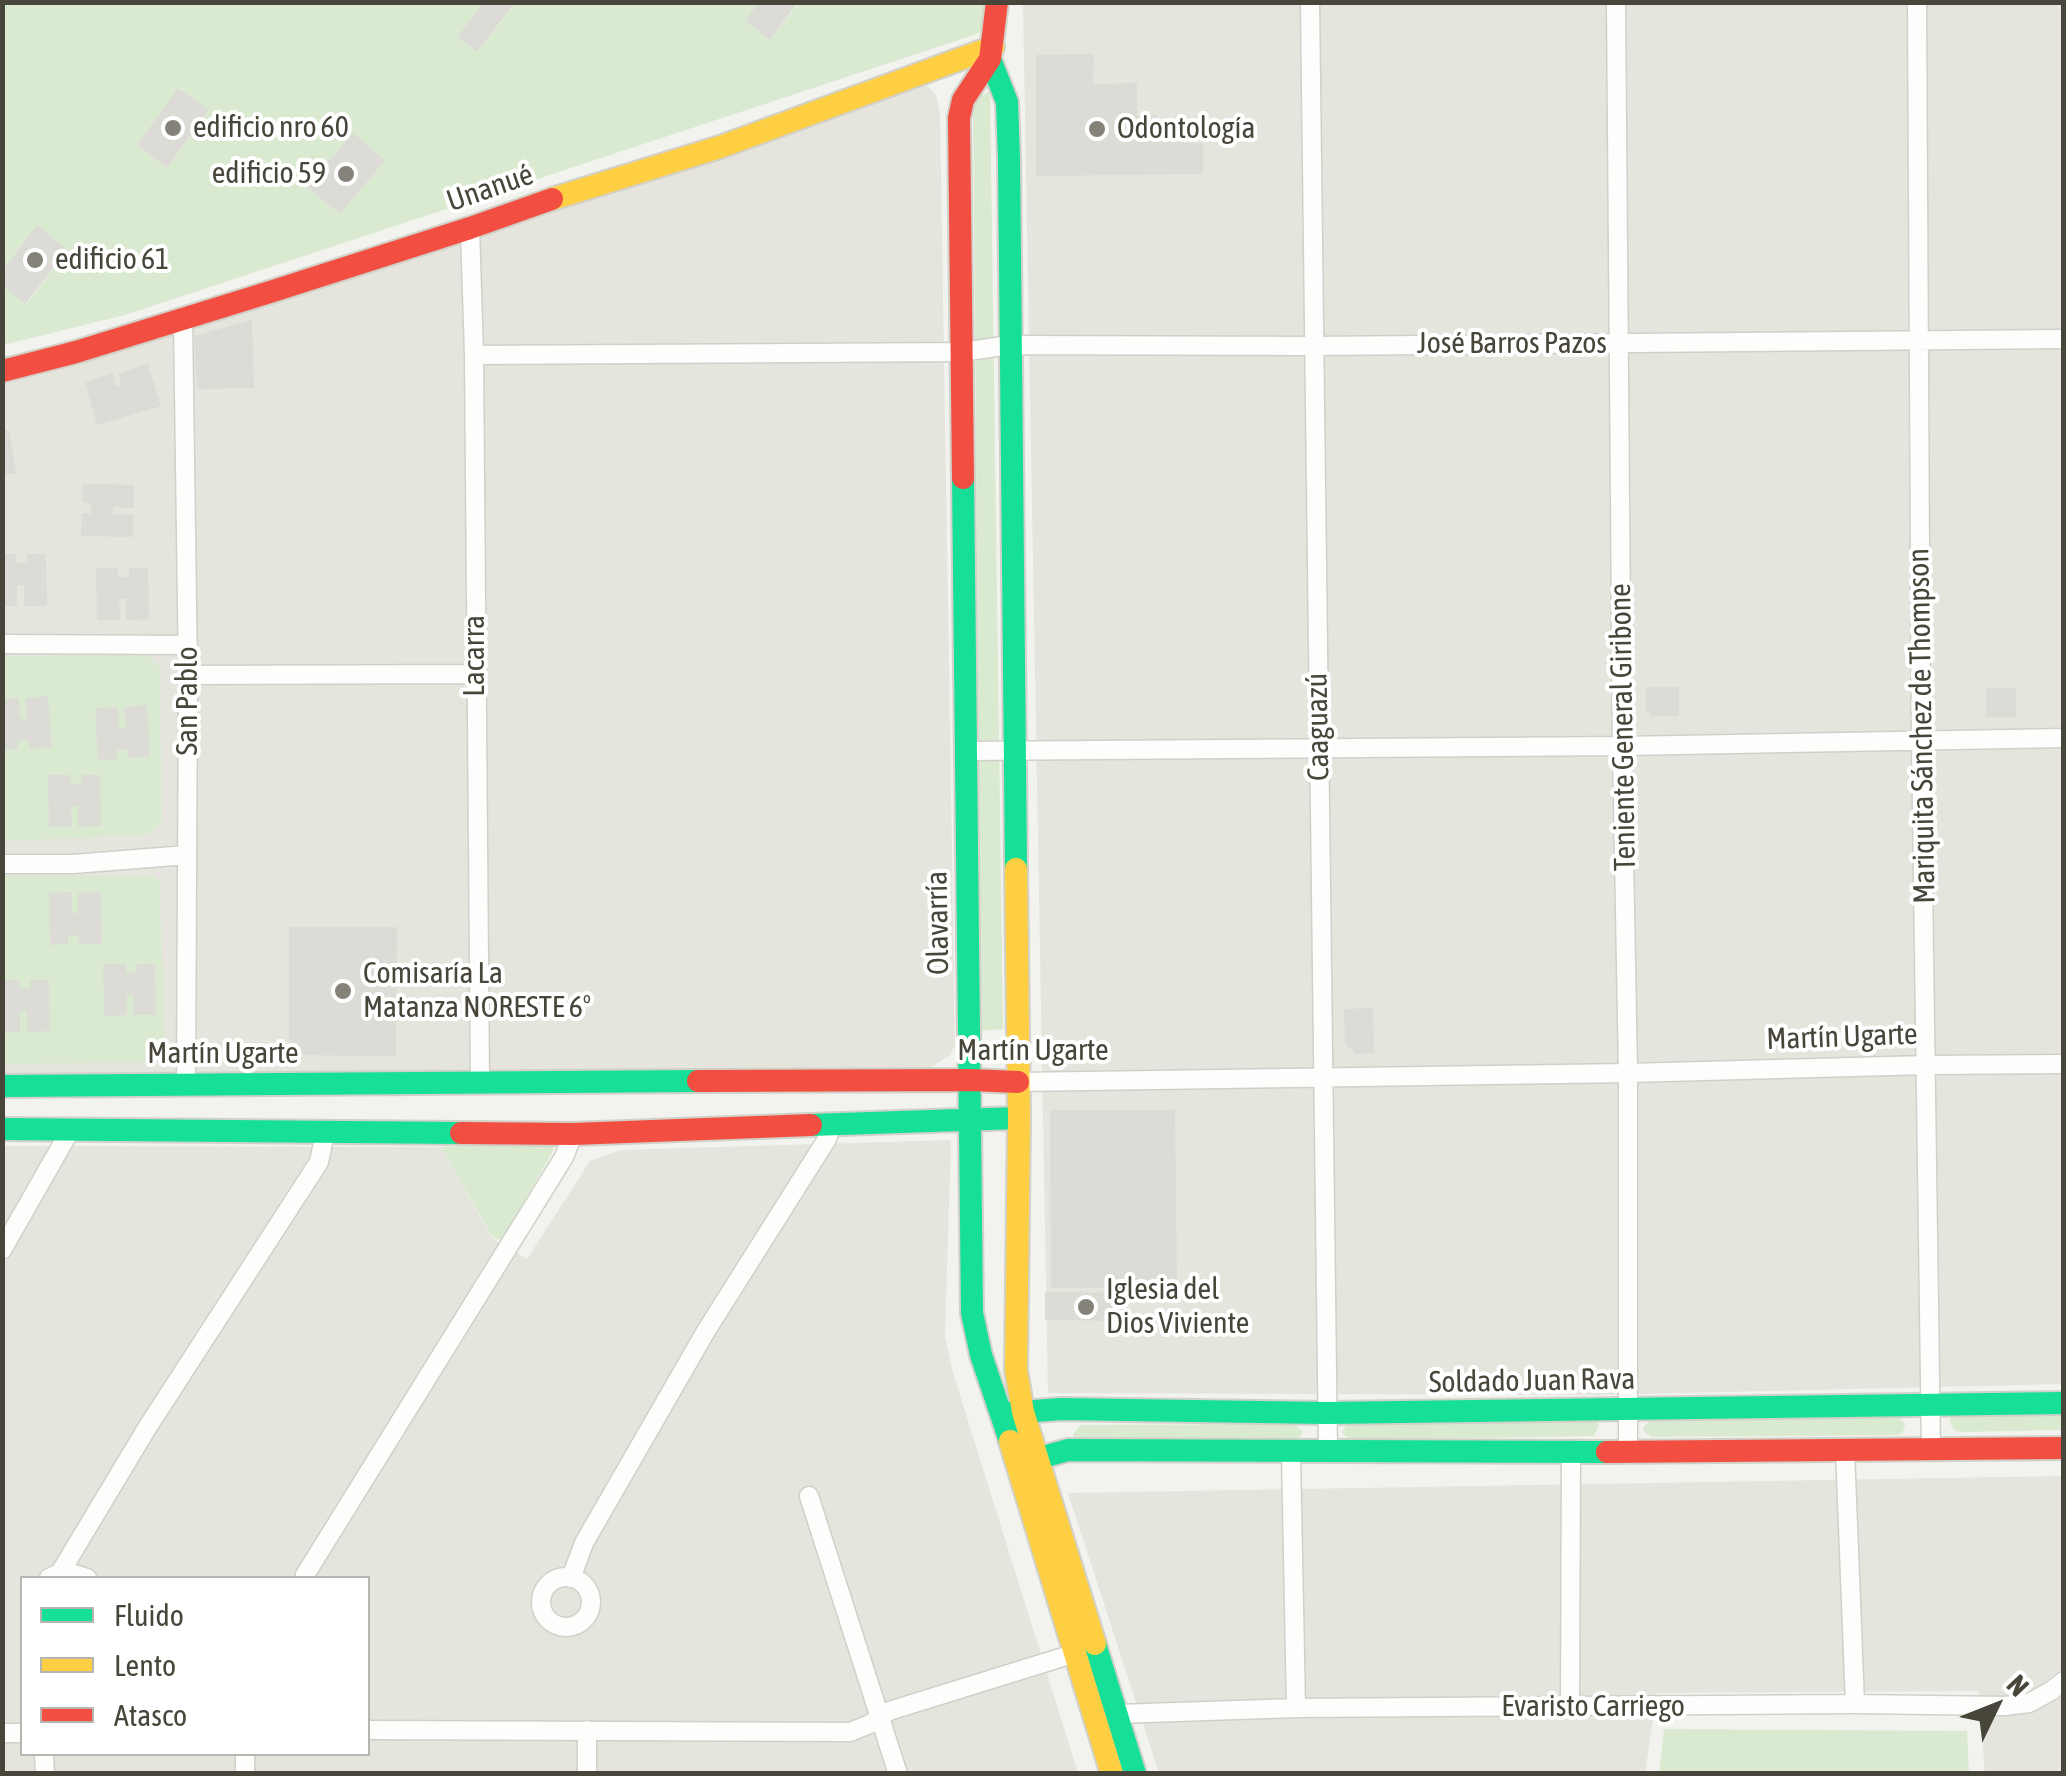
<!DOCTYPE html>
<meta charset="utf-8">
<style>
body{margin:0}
#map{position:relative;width:2066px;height:1776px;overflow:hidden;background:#f2f2ee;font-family:"Asap Condensed",sans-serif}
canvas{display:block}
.frame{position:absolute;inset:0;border:5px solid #48463a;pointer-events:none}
.legend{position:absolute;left:20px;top:1576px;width:350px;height:180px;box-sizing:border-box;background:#fff;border:2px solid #b6b5b0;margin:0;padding:12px 18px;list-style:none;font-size:30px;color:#48463a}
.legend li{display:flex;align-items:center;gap:20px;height:50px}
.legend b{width:50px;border:2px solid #b6b5b0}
.north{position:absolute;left:1946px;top:1656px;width:100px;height:100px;-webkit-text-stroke:8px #fff;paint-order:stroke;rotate:47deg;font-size:28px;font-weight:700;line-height:40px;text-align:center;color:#48463a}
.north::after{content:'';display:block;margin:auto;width:35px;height:45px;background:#48463a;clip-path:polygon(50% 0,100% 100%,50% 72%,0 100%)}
</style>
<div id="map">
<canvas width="2066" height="1776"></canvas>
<div class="frame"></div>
<ul class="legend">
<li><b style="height:12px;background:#16e098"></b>Fluido</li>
<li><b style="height:12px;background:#ffcf43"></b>Lento</li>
<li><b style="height:12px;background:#f24e42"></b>Atasco</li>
</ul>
<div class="north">N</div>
</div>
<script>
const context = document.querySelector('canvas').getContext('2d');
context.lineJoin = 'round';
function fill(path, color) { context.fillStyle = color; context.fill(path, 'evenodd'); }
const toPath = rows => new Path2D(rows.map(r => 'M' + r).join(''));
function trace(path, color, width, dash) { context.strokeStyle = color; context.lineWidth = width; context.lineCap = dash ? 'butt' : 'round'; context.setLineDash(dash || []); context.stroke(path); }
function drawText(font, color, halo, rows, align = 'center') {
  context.font = font + ' "Asap Condensed",sans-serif'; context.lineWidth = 8; context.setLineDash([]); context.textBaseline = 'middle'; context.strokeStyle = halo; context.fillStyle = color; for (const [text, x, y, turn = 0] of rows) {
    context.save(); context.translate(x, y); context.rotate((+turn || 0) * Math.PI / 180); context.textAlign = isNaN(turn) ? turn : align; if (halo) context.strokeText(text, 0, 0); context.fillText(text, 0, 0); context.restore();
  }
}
const residential = toPath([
 [1023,3,2063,3,2063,1384,1599,1395,1048,1393],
 [925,83,936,95,940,113,955,1045,950,1055,928,1069,3,1074,3,357,81,342],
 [951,1140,945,1336,953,1373,1078,1773,3,1774,3,1146,441,1147,492,1238,527,1259,590,1161,621,1150],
 [22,1578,368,1578,368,1754,22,1754],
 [2063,1476,2063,1773,1985,1773,1978,1691,1657,1693,1645,1773,1159,1773,1068,1493]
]);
const green = toPath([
 [3,3,484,3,457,37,477,52,516,3,759,3,745,21,770,40,798,3,990,3,985,28,977,34,125,315,3,345,3,286,26,304,68,250,37,226,3,270],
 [179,88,209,111,167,168,137,145],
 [385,161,340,214,308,187],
 [990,91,1003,1029,981,1031,973,99],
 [147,655,160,667,162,822,146,835,3,841,2,656],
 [153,875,160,882,165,1056,157,1062,3,1064,2,877],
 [551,1143,554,1149,503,1240,493,1238,441,1147],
 [2063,1412,2063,1430,1962,1432,1955,1431,1951,1425,1950,1418,1954,1415],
 [1898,1417,1905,1424,1903,1432,1899,1435,1652,1437,1645,1433,1643,1428,1651,1420],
 [1596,1421,1599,1425,1594,1436,1349,1440,1341,1432,1349,1423],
 [1292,1424,1303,1431,1300,1437,1293,1439,1075,1440,1073,1434,1081,1425],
 [1664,1729,1967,1731,1969,1773,1659,1773]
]);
const building = toPath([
 [484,2,516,2,477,52,457,37],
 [759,2,798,2,770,40,745,21],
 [1094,54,1093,84,1137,83,1137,116,1157,115,1158,142,1203,143,1203,174,1036,176,1036,55],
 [178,88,209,110,167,168,137,145],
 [353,133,385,161,340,214,307,187],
 [37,225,68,250,25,304,3,286,3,270],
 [252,320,254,388,197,389,194,336],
 [148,364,161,406,97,425,85,382,113,373,116,386,121,385,119,373],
 [2,430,9,430,16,473,2,475],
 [83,484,134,485,134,508,113,507,113,514,133,515,133,537,81,536,82,513,91,514,91,503,82,502],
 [2,554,16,554,16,563,27,563,27,554,46,554,47,606,24,606,24,585,17,585,17,606,2,606],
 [96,568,118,568,118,577,129,577,129,568,148,568,149,619,126,620,126,599,119,599,120,620,97,620],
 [1646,687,1679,687,1679,716,1652,716,1646,710],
 [1986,688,2016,688,2016,717,1986,717],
 [48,696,52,747,29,749,29,740,18,741,18,749,2,750,2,699,19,698,20,719,27,718,25,698],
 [147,705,150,757,128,758,127,749,116,750,117,759,98,760,95,708,118,707,119,728,126,728,124,707],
 [48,775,70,775,71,784,82,783,81,775,100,775,101,826,78,827,78,806,71,806,72,827,49,827],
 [72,892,72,913,78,913,78,893,101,892,102,944,79,944,79,935,68,936,68,944,50,945,49,893],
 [289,927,397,927,396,1056,289,1055],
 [103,964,126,964,126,973,137,972,136,964,155,964,156,1015,133,1015,133,995,127,995,127,1015,104,1016],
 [2,980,19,980,19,988,30,988,30,980,49,980,50,1031,27,1032,27,1011,20,1011,20,1032,2,1032],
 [1373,1008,1374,1053,1356,1054,1345,1043,1344,1009],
 [1050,1110,1175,1110,1177,1288,1051,1288],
 [1045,1292,1128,1293,1127,1321,1045,1320]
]);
const street = toPath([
 [1310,2,1328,1452],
 [1616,2,1622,746,1628,1073,1628,1451],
 [1917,2,1921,739,1931,1449],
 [470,228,474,355,480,1083],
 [183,319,188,675,186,1083],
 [474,355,962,352,1010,345,1315,346,2064,339],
 [2,644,188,645],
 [188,675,475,674],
 [966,751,1622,746,2064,738],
 [2,864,73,864,187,855],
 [1018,1082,1628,1073,1927,1065,2064,1064],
 [2,1250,71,1129],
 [1845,1449,1855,1704],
 [1291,1453,1296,1708],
 [809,1496,898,1774],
 [60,1573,147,1428,319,1162,325,1133],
 [305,1575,564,1157,573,1134],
 '541 1602a25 25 0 1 1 50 0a25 25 0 1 1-50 0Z',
 [49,1578,60,1573,71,1573,87,1578],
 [571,1578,584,1543,706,1331,827,1139,832,1125],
 [1570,1707,1571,1453],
 [1117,1714,1296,1708,1855,1704,2005,1706,2029,1703,2051,1691,2064,1681],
 [368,1730,850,1732,870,1724,889,1711,1076,1653],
 [2,1733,22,1733],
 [44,1754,45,1774],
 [245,1754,245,1774],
 [587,1774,587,1730]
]);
const fast = toPath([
 [990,59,1007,102,1009,159,1016,869],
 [963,478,972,1313,981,1355,1010,1441],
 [2,1086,698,1081],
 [811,1125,1019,1118],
 [2,1129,461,1133],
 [1009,1413,1061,1409,1327,1413,2064,1403],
 [1025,1462,1068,1450,1607,1452],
 [1095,1644,1135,1774]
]);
const slow = toPath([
 [552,199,720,147,993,47],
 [1016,869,1019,1118,1016,1370,1023,1412,1095,1644],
 [1010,1441,1112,1774]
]);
const jam = toPath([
 [2,371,76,352,270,292,470,228,552,199],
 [963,478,959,118,963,100,990,59,997,2],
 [698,1081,970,1080,1018,1082],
 [461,1133,573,1134,811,1125],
 [1607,1452,2064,1448]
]);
const markers = [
 [173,128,10,"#848279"],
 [1097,129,10,"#848279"],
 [346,174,10,"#848279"],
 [35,260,10,"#848279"],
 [343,991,10,"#848279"],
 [1086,1307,10,"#848279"]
];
const poiNames = [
 ["edificio nro 60",193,128],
 ["Odontología",1117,129],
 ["edificio 59",326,174,"right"],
 ["edificio 61",55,260],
 ["Comisaría La",363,974],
 ["Matanza NORESTE 6°",363,1008],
 ["Iglesia del",1106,1290],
 ["Dios Viviente",1106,1324]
];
const streetNames = [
 ["Unanué",490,188,-19],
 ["José Barros Pazos",1512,344],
 ["Lacarra",475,656,-90],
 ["San Pablo",188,701,-90],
 ["Mariquita Sánchez de Thompson",1922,726,-91],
 ["Caaguazú",1318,727,-91],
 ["Teniente General Giribone",1623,727,-91],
 ["Olavarría",938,923,-91],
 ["Martín Ugarte",1842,1037,-2],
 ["Martín Ugarte",1033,1051],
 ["Martín Ugarte",223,1054],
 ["Soldado Juan Rava",1532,1381,-1],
 ["Evaristo Carriego",1593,1707]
];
fill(residential, '#e5e4dd');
fill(green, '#daead1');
fill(building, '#dcdbd6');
trace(street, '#d0d0cb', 21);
trace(fast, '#d2d1c8', 26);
trace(slow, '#d2d1c8', 26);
trace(jam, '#d2d1c8', 26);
trace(street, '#fdfdfc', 18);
trace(fast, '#16e098', 22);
trace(slow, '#ffcf43', 22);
trace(jam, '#f24e42', 22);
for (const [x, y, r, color] of markers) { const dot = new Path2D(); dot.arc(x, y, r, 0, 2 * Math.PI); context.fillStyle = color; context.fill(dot); trace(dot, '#fff', 4); }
drawText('30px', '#48463a', '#fff', poiNames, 'left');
drawText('30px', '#48463a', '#fff', streetNames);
</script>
